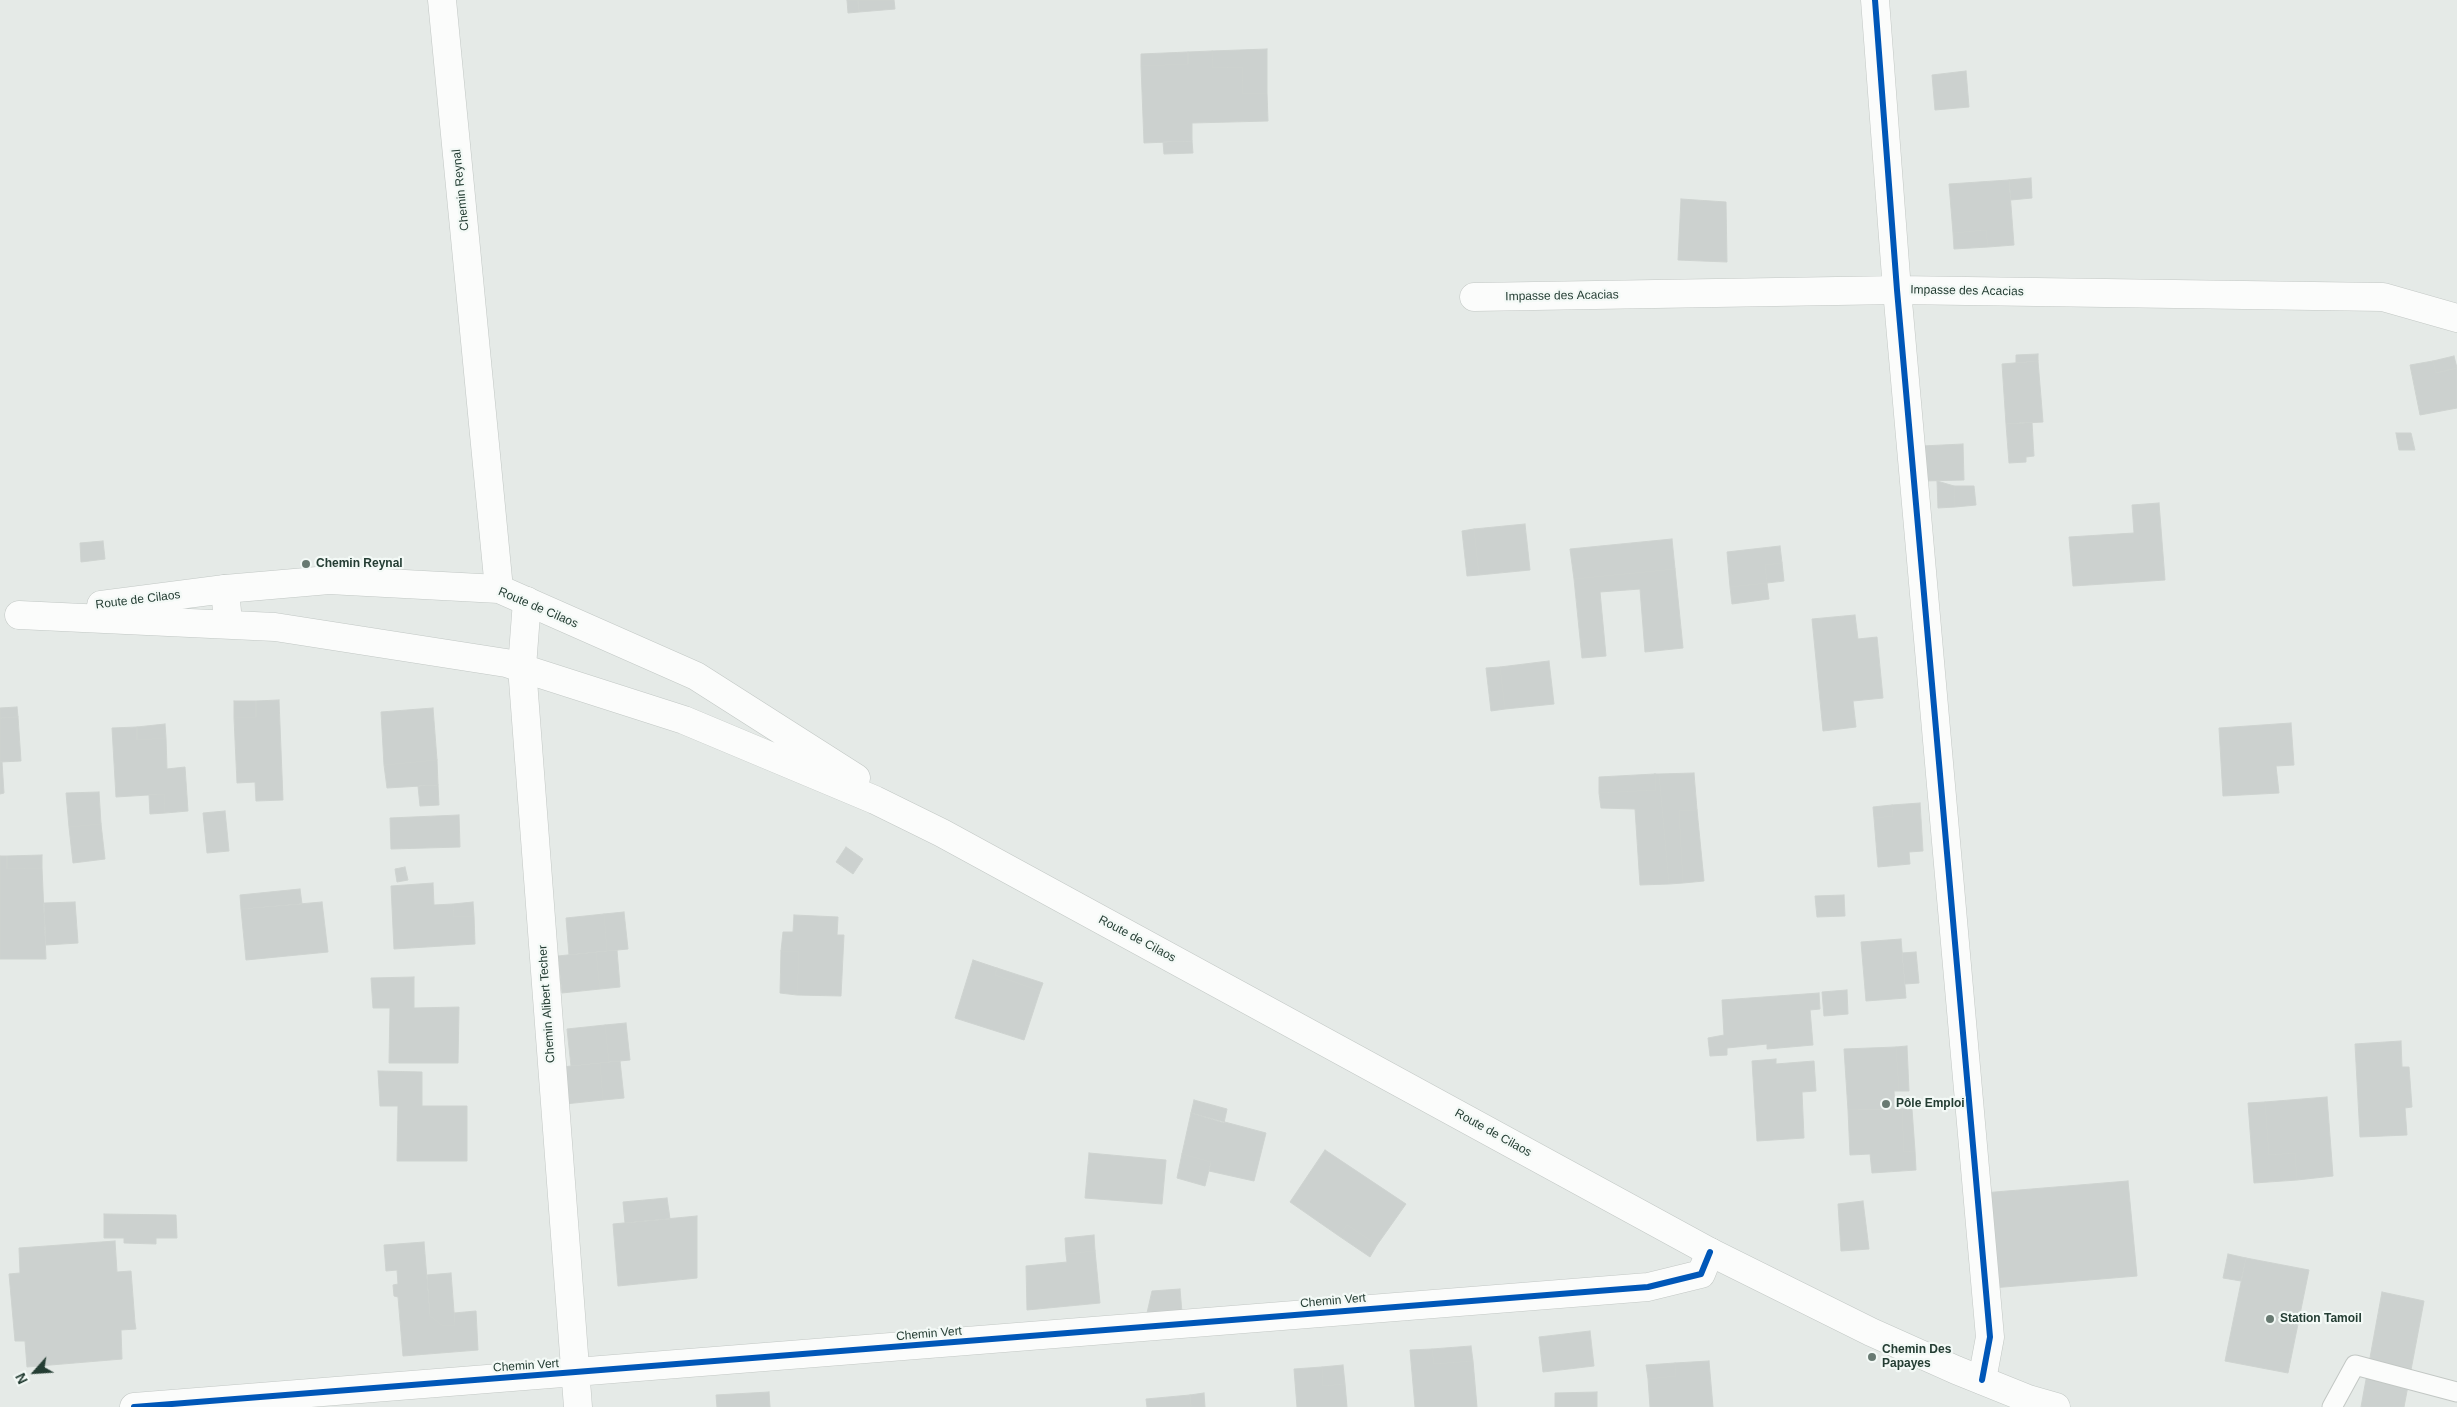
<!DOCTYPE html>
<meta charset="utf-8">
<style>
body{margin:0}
#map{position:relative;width:2457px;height:1407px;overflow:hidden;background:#e5eae7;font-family:Arial,sans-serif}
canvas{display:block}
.north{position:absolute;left:10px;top:1347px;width:50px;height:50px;-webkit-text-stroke:4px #f3f9f6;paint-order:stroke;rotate:244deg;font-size:14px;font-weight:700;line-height:20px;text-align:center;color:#243d33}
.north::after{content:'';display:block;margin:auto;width:18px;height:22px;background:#243d33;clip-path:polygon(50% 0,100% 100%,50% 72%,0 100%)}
</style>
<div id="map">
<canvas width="2457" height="1407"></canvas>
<div class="north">N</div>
</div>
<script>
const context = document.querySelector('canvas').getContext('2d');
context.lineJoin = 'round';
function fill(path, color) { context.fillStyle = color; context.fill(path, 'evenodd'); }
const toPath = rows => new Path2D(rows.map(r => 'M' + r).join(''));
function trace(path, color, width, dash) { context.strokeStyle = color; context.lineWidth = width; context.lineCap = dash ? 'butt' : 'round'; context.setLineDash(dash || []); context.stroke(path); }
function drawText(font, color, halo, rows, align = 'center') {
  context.font = font + ' Arial,sans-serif'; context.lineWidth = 4.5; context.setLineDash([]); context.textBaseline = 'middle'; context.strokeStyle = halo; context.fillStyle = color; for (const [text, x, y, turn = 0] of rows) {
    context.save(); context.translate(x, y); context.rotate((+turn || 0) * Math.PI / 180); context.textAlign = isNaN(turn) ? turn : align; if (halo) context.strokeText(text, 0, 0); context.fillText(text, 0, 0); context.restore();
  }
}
const building = toPath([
 [847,0,858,0,859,12,848,13,847,0],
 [858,0,894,0,895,9,859,12,858,0],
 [1267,49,1267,93,1243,94,1242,67,1213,68,1212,51,1267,49],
 [1212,51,1213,68,1242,67,1243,94,1267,93,1268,121,1192,123,1192,141,1144,143,1141,66,1188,64,1188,52,1212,51],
 [1188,52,1188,64,1141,66,1141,54,1188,52],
 [1966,71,1969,107,1935,110,1932,75,1966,71],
 [1192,141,1193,153,1164,154,1163,142,1192,141],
 [2031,178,2032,198,2011,200,2009,180,2031,178],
 [2009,180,2014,245,1988,247,1986,230,1953,233,1949,184,2009,180],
 [1681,199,1726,202,1727,262,1678,260,1681,199],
 [1986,230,1988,247,1954,249,1953,233,1986,230],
 [2038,354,2038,361,2016,363,2016,355,2038,354],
 [2454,356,2457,368,2436,373,2433,361,2454,356],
 [2038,361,2043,422,2006,424,2002,364,2038,361],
 [2433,361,2436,373,2457,368,2457,408,2420,415,2410,365,2433,361],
 [2032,422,2034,456,2026,457,2026,462,2009,463,2006,424,2032,422],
 [2396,433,2411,433,2415,450,2399,450,2396,433],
 [1963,444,1964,480,1923,481,1922,446,1963,444],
 [1937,481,1954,486,1955,507,1938,508,1937,481],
 [1954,486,1974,486,1976,505,1955,507,1954,486],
 [2159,503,2165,580,2073,586,2069,537,2134,533,2132,505,2159,503],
 [1525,524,1530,570,1479,575,1474,529,1525,524],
 [1474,529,1479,575,1467,576,1462,531,1474,529],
 [1672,539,1675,569,1574,579,1570,549,1672,539],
 [103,541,105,559,81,562,80,543,103,541],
 [1780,546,1782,563,1765,565,1767,583,1730,587,1727,552,1780,546],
 [1782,563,1784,581,1767,583,1765,565,1782,563],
 [1675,569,1683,648,1645,652,1640,589,1600,592,1606,656,1582,658,1574,579,1675,569],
 [1767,583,1769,599,1732,604,1730,587,1767,583],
 [1855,615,1858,639,1877,637,1883,698,1853,701,1856,727,1823,731,1812,619,1855,615],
 [1549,661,1554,704,1505,709,1500,667,1549,661],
 [1500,667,1505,709,1491,711,1486,668,1500,667],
 [279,700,283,800,256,801,255,782,237,783,234,718,256,717,256,701,279,700],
 [234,701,256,701,256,717,234,718,234,701],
 [17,707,18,717,0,718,0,708,17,707],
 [433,708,437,760,384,765,381,712,433,708],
 [18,717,21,761,0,762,0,718,18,717],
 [2291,723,2294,765,2276,766,2279,793,2223,796,2219,728,2291,723],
 [165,724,166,738,137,740,137,727,165,724],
 [137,727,137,740,166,738,167,769,185,767,188,811,165,813,164,794,116,797,112,728,137,727],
 [437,760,438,785,387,788,384,765,437,760],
 [0,762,2,762,4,793,0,794,0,762],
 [1694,773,1697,810,1679,811,1683,883,1669,884,1659,774,1694,773],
 [1655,774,1656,790,1599,793,1599,777,1655,774],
 [1655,774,1659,774,1669,884,1640,885,1635,809,1601,808,1599,793,1656,790,1655,774],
 [438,785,439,805,420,806,418,786,438,785],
 [99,792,101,824,69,827,66,793,99,792],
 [164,794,165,813,150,814,149,795,164,794],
 [1920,803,1923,851,1909,852,1910,864,1878,867,1874,818,1893,816,1892,805,1920,803],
 [1892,805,1893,816,1874,818,1873,807,1892,805],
 [1697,810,1704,881,1683,883,1679,811,1697,810],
 [225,811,229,851,207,853,203,813,225,811],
 [459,815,460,847,391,849,390,818,459,815],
 [101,824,105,859,73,863,69,827,101,824],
 [846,847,863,859,853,874,836,862,846,847],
 [42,855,42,868,7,869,7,856,42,855],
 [0,856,7,856,7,869,42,868,46,959,0,959,0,856],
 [405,867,408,880,397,882,395,869,405,867],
 [433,883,434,905,453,904,454,917,474,916,475,944,394,949,391,886,433,883],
 [300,889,302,904,241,909,240,895,300,889],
 [1844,895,1845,916,1817,917,1815,896,1844,895],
 [75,902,78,943,46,945,44,903,75,902],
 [322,902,328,952,246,960,241,909,322,902],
 [473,902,474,916,454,917,453,904,473,902],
 [624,912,628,949,607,951,604,914,624,912],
 [604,914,607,951,569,955,566,918,604,914],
 [794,915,838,917,837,935,844,935,841,996,797,995,799,952,781,951,783,932,793,932,794,915],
 [1901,939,1906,998,1866,1001,1861,942,1901,939],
 [617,950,620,987,600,989,596,952,617,950],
 [781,951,799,952,797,995,780,993,781,951],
 [596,952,600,989,562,993,558,956,596,952],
 [1916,952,1919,983,1905,984,1902,953,1916,952],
 [973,960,997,968,995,975,1040,991,1024,1040,955,1018,973,960],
 [997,968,1043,983,1040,991,995,975,997,968],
 [414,977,414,1008,459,1007,458,1063,389,1063,390,1008,373,1008,371,978,414,977],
 [1847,990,1848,1014,1824,1016,1822,992,1847,990],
 [1819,993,1820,1009,1810,1010,1813,1045,1767,1049,1767,1044,1727,1048,1727,1055,1710,1056,1708,1038,1724,1035,1722,1000,1819,993],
 [626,1023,630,1060,609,1062,605,1025,626,1023],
 [605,1025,609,1062,571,1066,567,1029,605,1025],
 [2401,1041,2402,1067,2409,1067,2412,1107,2405,1108,2407,1135,2360,1137,2355,1044,2401,1041],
 [1907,1046,1909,1091,1899,1091,1896,1047,1907,1046],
 [1896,1047,1899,1091,1894,1091,1895,1109,1848,1110,1844,1049,1896,1047],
 [1776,1059,1776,1064,1814,1061,1816,1091,1802,1092,1804,1138,1757,1141,1752,1061,1776,1059],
 [620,1061,624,1098,603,1100,600,1063,620,1061],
 [600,1063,603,1100,565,1104,562,1067,600,1063],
 [378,1071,422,1072,422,1106,467,1106,467,1161,397,1161,398,1106,380,1106,378,1071],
 [2327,1097,2333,1176,2297,1180,2295,1153,2269,1155,2265,1102,2327,1097],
 [1194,1100,1227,1109,1224,1123,1191,1113,1194,1100],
 [2265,1102,2269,1155,2295,1153,2297,1180,2254,1183,2248,1103,2265,1102],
 [1902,1109,1912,1109,1915,1151,1904,1152,1902,1109],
 [1902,1109,1904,1152,1915,1151,1916,1170,1872,1173,1870,1154,1850,1155,1848,1110,1902,1109],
 [1191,1113,1266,1133,1254,1181,1209,1171,1211,1162,1182,1154,1191,1113],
 [1325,1150,1406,1204,1377,1245,1347,1225,1339,1236,1290,1202,1325,1150],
 [1089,1153,1166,1160,1162,1204,1085,1198,1089,1153],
 [1182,1154,1211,1162,1205,1186,1177,1178,1182,1154],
 [2128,1181,2137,1276,1992,1288,1983,1193,2128,1181],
 [667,1198,670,1219,625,1223,623,1202,667,1198],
 [1863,1201,1869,1249,1841,1251,1838,1204,1863,1201],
 [104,1214,176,1215,177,1238,156,1238,156,1244,124,1243,124,1238,104,1238,104,1214],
 [697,1216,697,1278,618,1286,613,1224,697,1216],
 [1347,1225,1377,1245,1370,1257,1339,1236,1347,1225],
 [1094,1235,1095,1251,1066,1254,1065,1238,1094,1235],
 [115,1241,117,1272,131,1271,135,1323,136,1329,121,1330,122,1359,27,1367,25,1341,15,1341,9,1274,20,1273,19,1248,115,1241],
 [424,1242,430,1316,443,1326,455,1325,454,1313,476,1311,478,1350,403,1356,398,1297,394,1296,393,1285,398,1284,397,1270,386,1271,384,1245,424,1242],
 [1095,1251,1100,1303,1027,1310,1026,1266,1067,1262,1066,1254,1095,1251],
 [2228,1254,2246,1258,2241,1281,2223,1278,2228,1254],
 [2246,1258,2309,1270,2288,1373,2225,1361,2246,1258],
 [451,1273,455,1325,443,1326,430,1316,427,1275,451,1273],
 [1180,1289,1183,1324,1144,1326,1152,1291,1180,1289],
 [2382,1292,2424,1301,2404,1407,2361,1407,2382,1292],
 [1590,1331,1594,1366,1543,1372,1539,1337,1590,1331],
 [1471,1346,1473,1361,1434,1364,1432,1349,1471,1346],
 [1432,1349,1434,1364,1473,1361,1477,1407,1415,1407,1410,1350,1432,1349],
 [1709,1361,1713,1407,1650,1407,1648,1379,1676,1376,1675,1363,1709,1361],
 [1675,1363,1676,1376,1648,1379,1646,1365,1675,1363],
 [1343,1365,1345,1384,1323,1386,1322,1367,1343,1365],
 [1322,1367,1323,1386,1345,1384,1347,1407,1297,1407,1294,1369,1322,1367],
 [769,1392,770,1407,717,1407,716,1395,769,1392],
 [1597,1392,1597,1407,1555,1407,1555,1393,1597,1392],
 [1204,1393,1205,1407,1191,1407,1190,1395,1204,1393],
 [1190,1395,1191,1407,1147,1407,1146,1399,1190,1395]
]);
const lane = toPath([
 [2332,1407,2355,1365,2457,1392]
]);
const street = toPath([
 [442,0,499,589],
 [1875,0,1897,290,1990,1337,1982,1380],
 [1474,297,1897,290,2383,297,2457,318],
 [225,589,228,623],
 [527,601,522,667,578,1407],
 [134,1407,1648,1287,1701,1274,1710,1252]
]);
const secondary = toPath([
 [101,605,225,589,329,580,499,589,696,676,856,778],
 [19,615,275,627,506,663,684,720,875,800,942,833,1710,1252,1871,1332,1956,1370,2028,1399,2056,1407]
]);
const cycleway = toPath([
 [1875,0,1897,290,1990,1337,1982,1380],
 [134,1407,1648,1287,1701,1274,1710,1252]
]);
const markers = [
 [306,564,5,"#687a72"],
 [1886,1104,5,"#687a72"],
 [2270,1319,5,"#687a72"],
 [1872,1357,5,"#687a72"]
];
const streetNames = [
 ["Chemin Reynal",461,190,-96],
 ["Impasse des Acacias",1967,291,1],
 ["Impasse des Acacias",1562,296,-1],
 ["Route de Cilaos",138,600,-7],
 ["Route de Cilaos",538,608,23],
 ["Route de Cilaos",1137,939,28],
 ["Chemin Alibert Techer",547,1004,-94],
 ["Route de Cilaos",1493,1133,29],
 ["Chemin Vert",1333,1301,-5],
 ["Chemin Vert",929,1334,-5],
 ["Chemin Vert",526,1366,-4]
];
const poiNames = [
 ["Chemin Reynal",316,564],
 ["Pôle Emploi",1896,1104],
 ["Station Tamoil",2280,1319],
 ["Chemin Des",1882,1350],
 ["Papayes",1882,1364]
];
fill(building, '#ccd1cf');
trace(building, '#ced3d0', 1);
trace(lane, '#c2c7c4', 21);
trace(street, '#c2c7c4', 29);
trace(secondary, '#c1c7c4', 29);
trace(lane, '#fbfcfb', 19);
trace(street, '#fbfcfb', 28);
trace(secondary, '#fbfcfb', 28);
trace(cycleway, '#0057b8', 6);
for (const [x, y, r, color] of markers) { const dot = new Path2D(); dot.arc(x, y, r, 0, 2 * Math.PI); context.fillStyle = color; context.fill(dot); trace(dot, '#f3f9f6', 2); }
drawText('12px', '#243d33', '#f3f9f6', streetNames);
drawText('bold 12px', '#243d33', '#f3f9f6', poiNames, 'left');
</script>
